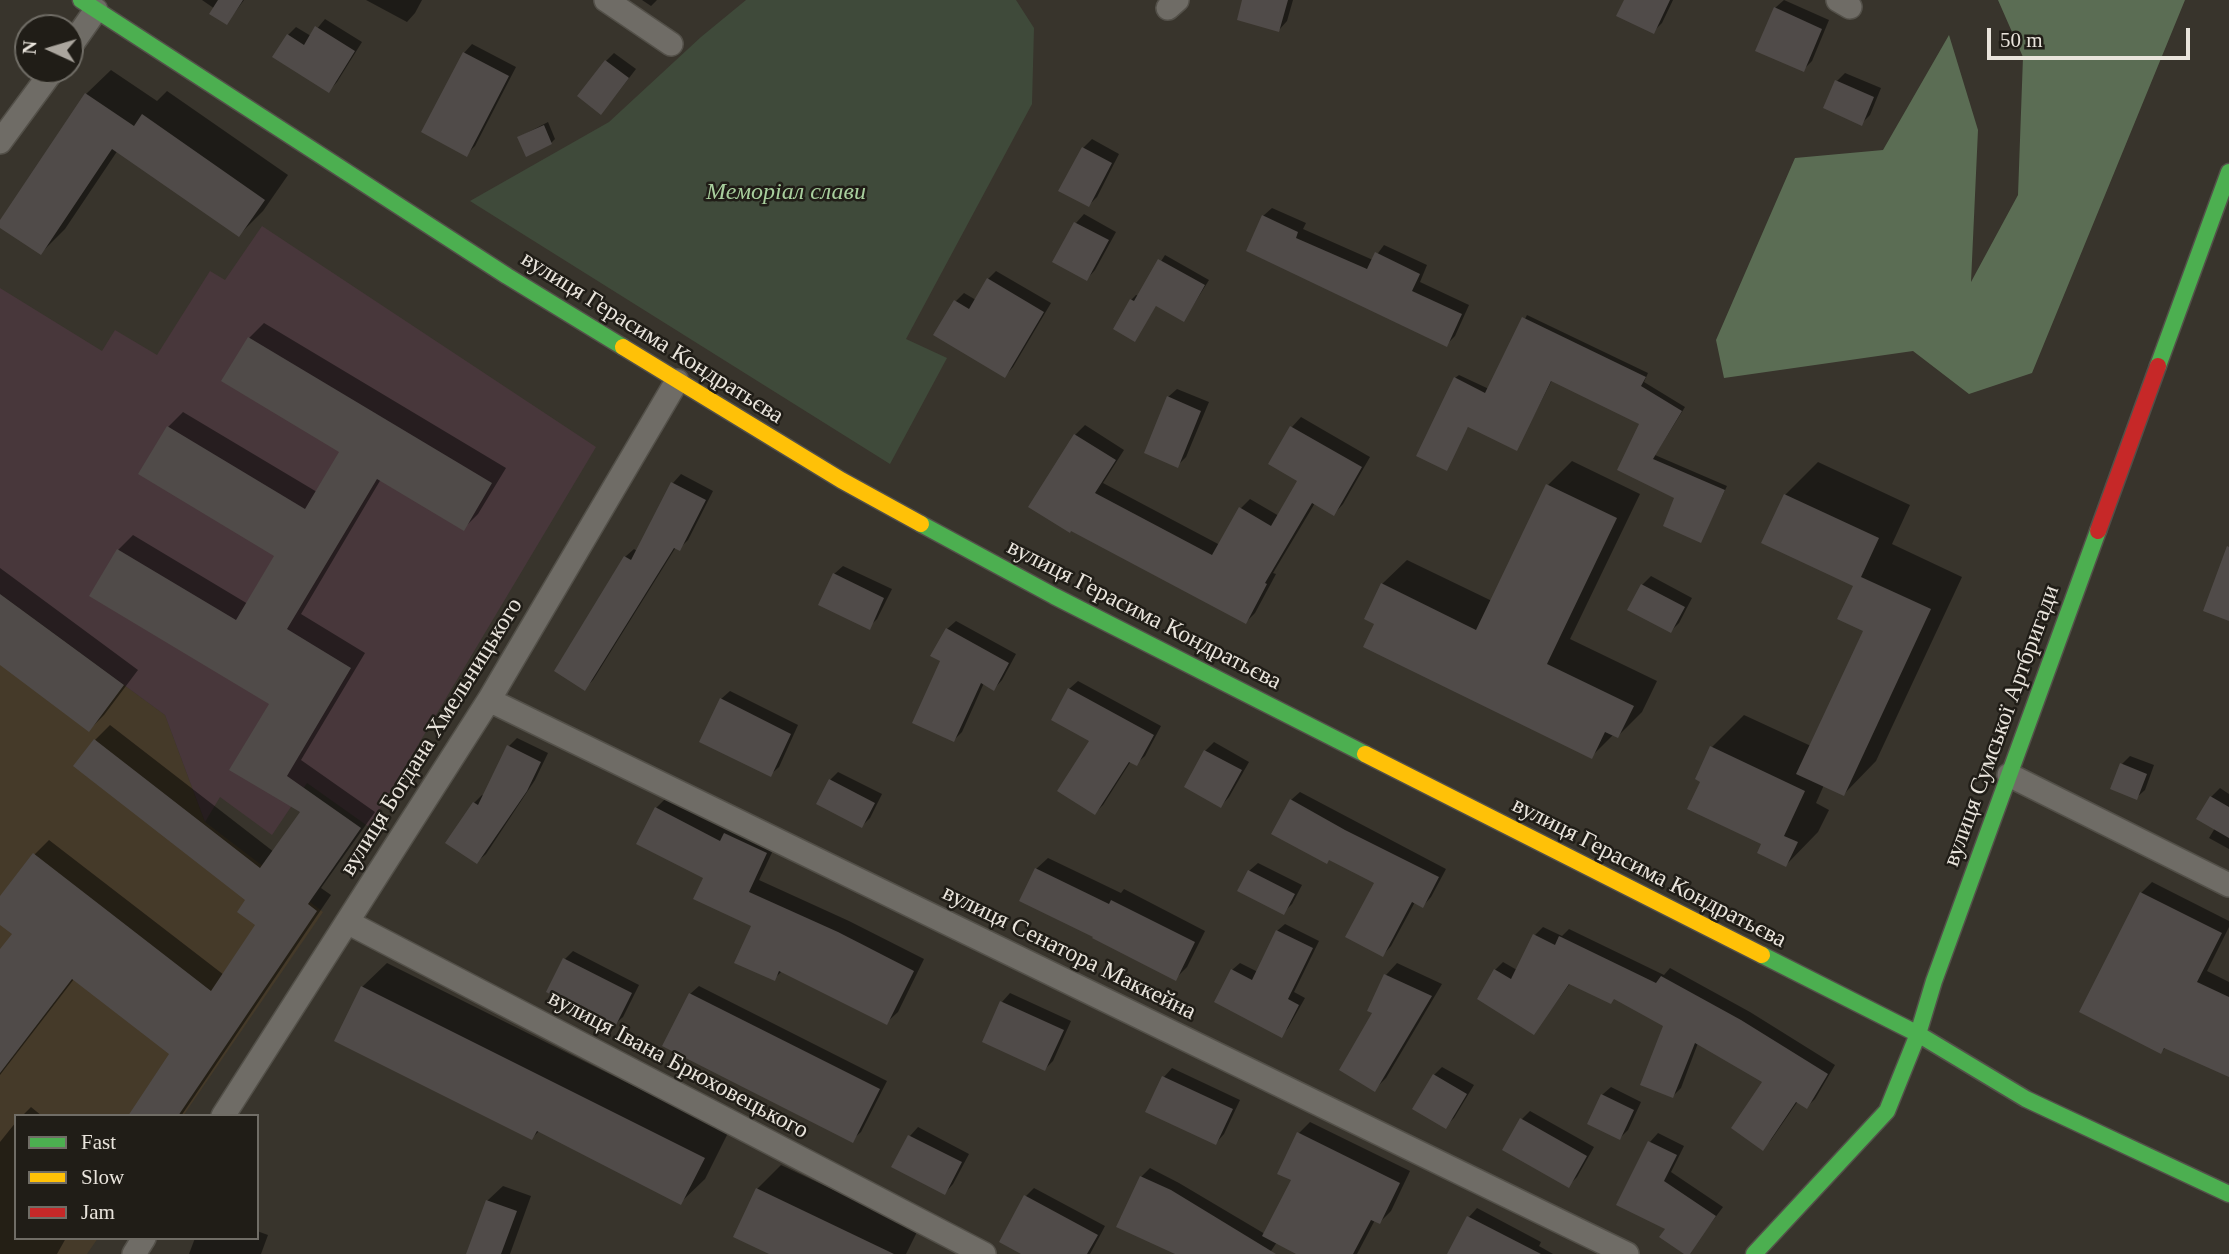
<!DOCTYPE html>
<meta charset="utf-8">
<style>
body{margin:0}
#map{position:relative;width:2229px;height:1254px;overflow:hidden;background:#38342c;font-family:Georgia,serif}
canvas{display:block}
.legend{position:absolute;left:14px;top:1114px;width:245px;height:126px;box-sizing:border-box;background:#201d17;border:2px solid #706d66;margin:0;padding:9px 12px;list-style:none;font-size:21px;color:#e9e4dc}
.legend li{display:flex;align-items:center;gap:14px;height:35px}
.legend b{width:35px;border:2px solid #706d66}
.north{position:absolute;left:14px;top:14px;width:70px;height:70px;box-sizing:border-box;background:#201d17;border:2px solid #706d66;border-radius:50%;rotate:274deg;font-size:19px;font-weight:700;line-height:28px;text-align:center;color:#e9e4dc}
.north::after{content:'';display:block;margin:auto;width:24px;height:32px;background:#aba69e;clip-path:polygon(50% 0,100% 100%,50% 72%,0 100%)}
.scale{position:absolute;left:1987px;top:28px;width:203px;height:32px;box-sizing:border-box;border:4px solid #e9e4dc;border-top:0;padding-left:9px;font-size:21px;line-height:24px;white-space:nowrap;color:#e9e4dc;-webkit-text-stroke:5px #201d17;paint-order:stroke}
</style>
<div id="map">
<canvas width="2229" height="1254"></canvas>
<ul class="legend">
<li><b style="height:9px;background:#4caf50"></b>Fast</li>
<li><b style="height:9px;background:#ffc107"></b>Slow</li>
<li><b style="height:9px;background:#c62828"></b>Jam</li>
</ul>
<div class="north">N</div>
<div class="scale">50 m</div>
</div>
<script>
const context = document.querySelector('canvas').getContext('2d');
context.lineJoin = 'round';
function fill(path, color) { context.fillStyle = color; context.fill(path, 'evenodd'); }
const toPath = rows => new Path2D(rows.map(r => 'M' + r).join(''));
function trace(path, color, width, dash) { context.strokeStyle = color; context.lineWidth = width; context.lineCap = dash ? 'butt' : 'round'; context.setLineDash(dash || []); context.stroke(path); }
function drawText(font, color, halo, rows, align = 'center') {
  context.font = font + ' Georgia,serif'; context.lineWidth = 5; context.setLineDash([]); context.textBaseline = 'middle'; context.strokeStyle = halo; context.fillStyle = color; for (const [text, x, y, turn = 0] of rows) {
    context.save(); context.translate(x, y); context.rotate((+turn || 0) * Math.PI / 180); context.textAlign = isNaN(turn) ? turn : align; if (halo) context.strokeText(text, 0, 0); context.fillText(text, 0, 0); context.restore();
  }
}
const built = toPath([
 [0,594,165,715,205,822,323,912,183,1116,16,1116,16,1238,98,1238,87,1254,0,1254]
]);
const education = toPath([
 [262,226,596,447,369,827,307,783,272,835,220,797,205,822,165,715,0,594,0,288,102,351,115,330,157,355,210,271,225,280]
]);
const green = toPath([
 [746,0,1016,0,1034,28,1032,104,906,339,947,358,890,464,470,201,609,122,701,37]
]);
const forest = toPath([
 [1998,0,2185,0,2032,373,1969,394,1913,351,1724,378,1716,340,1795,158,1883,150,1949,35,1978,130,1971,282,2018,195,2023,57]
]);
const shadow = toPath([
 [202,0,244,0,227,23,215,9],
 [366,0,422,0,415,13,407,22],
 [642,0,657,0,651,6],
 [1244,0,1293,0,1287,21,1279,30],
 [1626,0,1673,0,1662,23,1654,31],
 [1784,0,1829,20,1812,61,1803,70,1775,8],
 [325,19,362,42,337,82,329,91,288,35,296,27,311,36],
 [472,44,516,67,475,146,467,154,464,53],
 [614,53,636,69,609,104,606,61],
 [111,70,157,101,167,91,288,175,263,211,239,235,118,150,65,229,41,253,0,226,86,94],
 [1845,73,1881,88,1870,115,1861,124,1837,81],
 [548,122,555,139,551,143,519,137],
 [1092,139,1119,154,1097,197,1089,205,1083,148],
 [1272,208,1306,223,1303,229,1373,260,1384,245,1427,265,1420,282,1469,305,1455,336,1446,345,1263,216],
 [1084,214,1116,232,1095,270,1087,279,1055,262,1076,223],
 [1165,255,1209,280,1184,320,1157,304,1135,340,1115,329,1131,300,1136,295,1139,296],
 [996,271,1051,303,1013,367,1005,376,936,335,956,301,964,293,976,300,988,279],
 [1527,315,1648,373,1644,382,1685,407,1655,455,1727,486,1701,541,1677,497,1619,470,1642,423,1552,380,1517,448,1469,425,1446,469,1455,378,1459,375,1489,389],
 [264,323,506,468,478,514,463,529,381,479,301,614,365,653,301,760,375,812,321,888,331,895,181,1116,130,1116,172,1054,74,979,0,1075,0,952,14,934,0,923,0,899,34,855,49,840,224,975,258,925,248,900,95,740,110,725,274,852,302,812,232,770,271,703,91,595,118,550,133,535,248,604,277,555,141,474,168,427,183,412,317,492,342,451,249,338],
 [1177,389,1209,402,1186,457,1177,466,1168,397],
 [1301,417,1370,457,1343,504,1334,514,1315,503,1273,573,1276,574,1255,613,1246,622,1031,506,1075,435,1085,425,1124,450,1103,483,1220,545,1241,508,1250,499,1279,516,1300,481,1270,464,1292,427],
 [1572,461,1640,494,1570,639,1657,681,1642,712,1618,736,1614,734,1592,756,1376,623,1382,584,1407,560,1492,601,1548,485],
 [1818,462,1910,505,1892,544,1962,577,1876,761,1844,794,1824,785,1816,803,1829,810,1818,832,1786,865,1702,781,1712,747,1744,715,1811,746,1865,630,1855,585,1785,495],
 [681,474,713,491,688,540,680,548,676,547,593,680,584,689,625,557,634,549,637,551,673,483],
 [843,566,892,589,877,619,869,627,834,574],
 [0,568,138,670,104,715,89,730,0,663],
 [1651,576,1692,598,1679,623,1671,631,1642,585],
 [956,621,1016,654,1002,680,994,689,984,683,962,732,954,740,943,660,947,629],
 [1078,681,1161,726,1145,756,1136,764,1131,761,1103,805,1095,813,1092,740,1069,689],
 [730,691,798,725,779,767,770,775,721,699],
 [517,738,548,753,535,780,486,854,477,862,474,803,482,795,484,796,509,746],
 [1214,742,1249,762,1229,797,1221,806,1186,786,1205,751],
 [2130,756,2154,765,2145,790,2136,798,2122,764],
 [838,772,882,794,870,818,862,826,830,780],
 [2220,788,2229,794,2229,849,2209,838,2215,828,2199,819,2211,797],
 [1300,792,1446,869,1431,897,1423,906,1415,902,1391,946,1383,955,1376,882,1291,800],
 [667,797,777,842,759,880,849,921,924,959,898,1012,886,1023,782,971,774,979,754,925,705,877,656,808],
 [1048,858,1121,893,1124,889,1205,931,1187,967,1175,979,1036,869],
 [1258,863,1302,885,1292,904,1283,913,1249,871],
 [2152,882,2229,921,2229,927,2207,971,2229,982,2229,1075,2166,1047,2161,1052,2141,893],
 [1285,924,1319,941,1294,992,1305,998,1288,1028,1281,1036,1232,970,1240,963,1258,972,1277,931],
 [1543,927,1562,936,1569,929,1664,975,1670,968,1750,1012,1835,1065,1815,1099,1807,1107,1798,1101,1771,1140,1763,1148,1765,1082,1698,1043,1681,1088,1673,1096,1666,1025,1616,997,1571,982,1534,1033,1495,970,1503,962,1517,970,1535,935],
 [573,951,639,985,623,1017,614,1025,565,959],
 [387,963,728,1133,705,1179,680,1203,539,1131,532,1138,362,987],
 [1397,963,1442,984,1386,1078,1375,1089,1375,1013,1369,1010,1386,975],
 [699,986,887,1081,861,1132,852,1140,690,994],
 [1010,993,1071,1021,1053,1061,1045,1069,984,1041,1002,1002],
 [1442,1067,1474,1085,1454,1118,1446,1126,1434,1075],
 [1172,1068,1240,1100,1224,1134,1216,1143,1164,1077],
 [1611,1087,1641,1102,1628,1130,1620,1138,1602,1095],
 [31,1107,42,1116,22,1116],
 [1530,1111,1594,1147,1577,1177,1568,1186,1505,1149,1522,1119],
 [16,1122,16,1238,66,1238,57,1254,0,1254,0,1142],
 [1310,1122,1410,1171,1391,1211,1380,1222,1375,1220,1357,1254,1299,1254,1277,1242,1269,1254,1175,1254,1141,1177,1150,1168,1179,1183,1265,1234,1293,1180,1299,1133],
 [918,1127,969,1154,953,1184,945,1193,894,1166,910,1136],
 [1658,1133,1684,1146,1671,1172,1723,1207,1688,1254,1667,1228,1618,1204,1650,1142],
 [781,1165,918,1230,906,1254,773,1254,757,1189],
 [503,1186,531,1196,510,1254,468,1254,487,1201],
 [1034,1188,1105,1226,1090,1254,1025,1254,1026,1196],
 [1477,1208,1541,1242,1539,1246,1553,1254,1458,1254,1451,1250,1469,1217],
 [257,1231,268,1235,261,1254,189,1254,195,1238,257,1238]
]);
const building = toPath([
 [218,0,243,0,227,25,209,14],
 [1242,0,1288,0,1279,32,1237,20],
 [1624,0,1670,0,1654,34,1616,16],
 [1774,7,1822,29,1804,72,1755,51],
 [315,26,355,51,329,93,272,57,287,34,304,45],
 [463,52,509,76,467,157,421,132],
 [605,60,629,78,601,115,577,96],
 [1835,80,1874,97,1862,126,1823,108],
 [85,93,134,126,142,114,265,200,239,237,112,149,41,255,0,228,0,220],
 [544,125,552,144,526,157,517,137],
 [1082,147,1112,163,1089,207,1058,191],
 [1262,215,1298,232,1296,238,1367,269,1375,252,1420,274,1412,291,1462,314,1447,347,1246,251],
 [1074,222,1109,240,1087,281,1052,262],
 [1158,259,1205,285,1184,322,1156,306,1135,342,1113,329,1130,299,1134,301],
 [987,278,1044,312,1005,378,933,335,954,300,969,309],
 [1522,317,1646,377,1641,386,1682,411,1653,459,1725,490,1701,543,1663,526,1674,498,1617,470,1639,424,1551,381,1517,451,1468,427,1447,471,1416,456,1454,377,1485,393],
 [248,337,492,483,464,531,377,479,287,629,351,668,287,776,361,828,308,904,317,911,178,1116,128,1116,169,1054,72,979,0,1073,0,949,12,934,0,925,0,896,33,853,211,991,255,925,237,912,245,900,73,766,94,739,260,868,300,812,229,770,269,704,89,596,117,549,236,620,274,556,138,474,167,426,305,509,339,452,221,381],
 [1167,396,1201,411,1178,468,1144,453],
 [1290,426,1362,467,1334,516,1312,503,1265,583,1267,584,1246,624,1071,531,1070,533,1028,507,1074,434,1116,460,1095,493,1212,555,1239,507,1271,526,1297,481,1268,464],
 [671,482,706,500,680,551,674,548,585,691,554,671,624,556,631,560],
 [1546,484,1617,518,1547,664,1634,706,1618,738,1605,732,1592,759,1363,647,1374,624,1364,619,1381,583,1476,630],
 [1784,494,1879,538,1861,577,1931,609,1844,796,1796,774,1863,631,1837,619,1853,586,1761,543],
 [2227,546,2229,547,2229,621,2203,611],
 [833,573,884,598,870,630,818,605],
 [1641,584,1685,607,1671,633,1627,610],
 [0,594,124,685,89,732,0,665],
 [946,628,1009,663,994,691,981,683,954,742,912,723,940,661,930,656],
 [1068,688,1154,735,1137,766,1129,762,1095,815,1057,791,1089,741,1051,720],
 [720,698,791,734,771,777,699,742],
 [507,745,541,762,527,791,477,864,445,843,473,802,478,805],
 [1710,746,1805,791,1784,836,1798,842,1786,867,1757,853,1761,844,1687,809,1700,782,1695,779],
 [1204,750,1242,770,1221,808,1184,787],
 [2120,763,2147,774,2137,800,2110,789],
 [829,779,875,803,862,828,816,804],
 [2210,796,2229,807,2229,838,2196,819],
 [1290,799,1345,830,1439,877,1423,908,1412,902,1383,957,1345,937,1374,883,1329,860,1327,864,1271,834],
 [655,807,720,841,724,833,767,853,749,892,838,932,914,971,887,1025,779,971,775,981,734,963,751,926,693,899,703,878,636,844],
 [1035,868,1109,904,1111,900,1195,942,1176,981,1092,938,1093,937,1019,901],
 [1248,870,1295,894,1284,915,1237,891],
 [2140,892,2222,933,2197,982,2229,997,2229,1077,2164,1048,2161,1054,2079,1012],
 [1276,930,1313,948,1288,999,1299,1005,1282,1038,1214,1002,1231,969,1252,980],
 [1533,934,1555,945,1559,936,1656,983,1661,976,1741,1020,1828,1074,1807,1109,1796,1102,1763,1151,1731,1128,1762,1082,1695,1043,1673,1098,1640,1085,1663,1026,1614,999,1611,1004,1569,984,1534,1035,1477,999,1494,969,1511,979],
 [563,958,632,993,615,1027,546,992],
 [1384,974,1432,996,1375,1092,1339,1070,1372,1013,1367,1011],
 [361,986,705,1158,681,1205,537,1131,532,1140,334,1041],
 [689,993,880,1089,853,1143,662,1046],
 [1000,1001,1064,1030,1045,1071,982,1042],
 [1433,1074,1467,1094,1446,1129,1412,1109],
 [1162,1076,1233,1109,1216,1145,1145,1112],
 [1601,1094,1634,1110,1620,1140,1587,1124],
 [1520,1118,1587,1156,1569,1188,1502,1150],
 [1297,1132,1400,1183,1380,1224,1371,1220,1353,1254,1296,1254,1262,1236,1291,1180,1277,1174],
 [908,1135,962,1162,945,1195,891,1167],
 [1648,1141,1677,1155,1664,1181,1716,1216,1690,1254,1684,1254,1659,1237,1665,1229,1616,1205],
 [1140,1176,1171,1190,1276,1254,1175,1254,1116,1227],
 [756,1188,894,1254,769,1254,733,1237],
 [1024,1195,1098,1235,1087,1254,1021,1254,999,1242],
 [486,1200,517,1211,501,1254,466,1254],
 [1467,1216,1541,1254,1447,1254]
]);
const street = toPath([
 [606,0,671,44],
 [1838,0,1850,7],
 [1168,8,1177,0],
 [70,47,96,10],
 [0,142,53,70],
 [489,700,1627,1254],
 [2009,775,2229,885],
 [347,922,984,1254],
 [223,1116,489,700,677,381],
 [134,1254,144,1238]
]);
const fast = toPath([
 [81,0,507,276,623,347],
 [2158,366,2229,172],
 [921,524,1054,596,1365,754],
 [1762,955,1918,1034,2026,1099,2229,1194],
 [1754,1254,1887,1111,1918,1034,1934,981,2098,531]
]);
const slow = toPath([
 [623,347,841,480,921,524],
 [1365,754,1762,955]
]);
const jam = toPath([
 [2098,531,2158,366]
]);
const parkNames = [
 ["Меморіал слави",786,193]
];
const streetNames = [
 ["вулиця Герасима Кондратьєва",652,338,32],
 ["вулиця Герасима Кондратьєва",1144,615,27],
 ["вулиця Сумської Артбригади",2002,726,-70],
 ["вулиця Богдана Хмельницького",432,737,-58],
 ["вулиця Герасима Кондратьєва",1649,873,27],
 ["вулиця Сенатора Маккейна",1069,953,26],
 ["вулиця Івана Брюховецького",678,1065,28]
];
fill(built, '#453a29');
fill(education, '#48373b');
fill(green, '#3f4a3a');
fill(forest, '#5b6d54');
fill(shadow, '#0007');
fill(building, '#504b49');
trace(street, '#535049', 26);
trace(fast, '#535049', 19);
trace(slow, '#535049', 19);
trace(jam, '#535049', 19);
trace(street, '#6f6c66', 23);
trace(fast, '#4caf50', 16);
trace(slow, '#ffc107', 16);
trace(jam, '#c62828', 16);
drawText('italic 24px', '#a8cf9d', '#201d17', parkNames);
drawText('24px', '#e9e4dc', '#201d17', streetNames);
</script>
